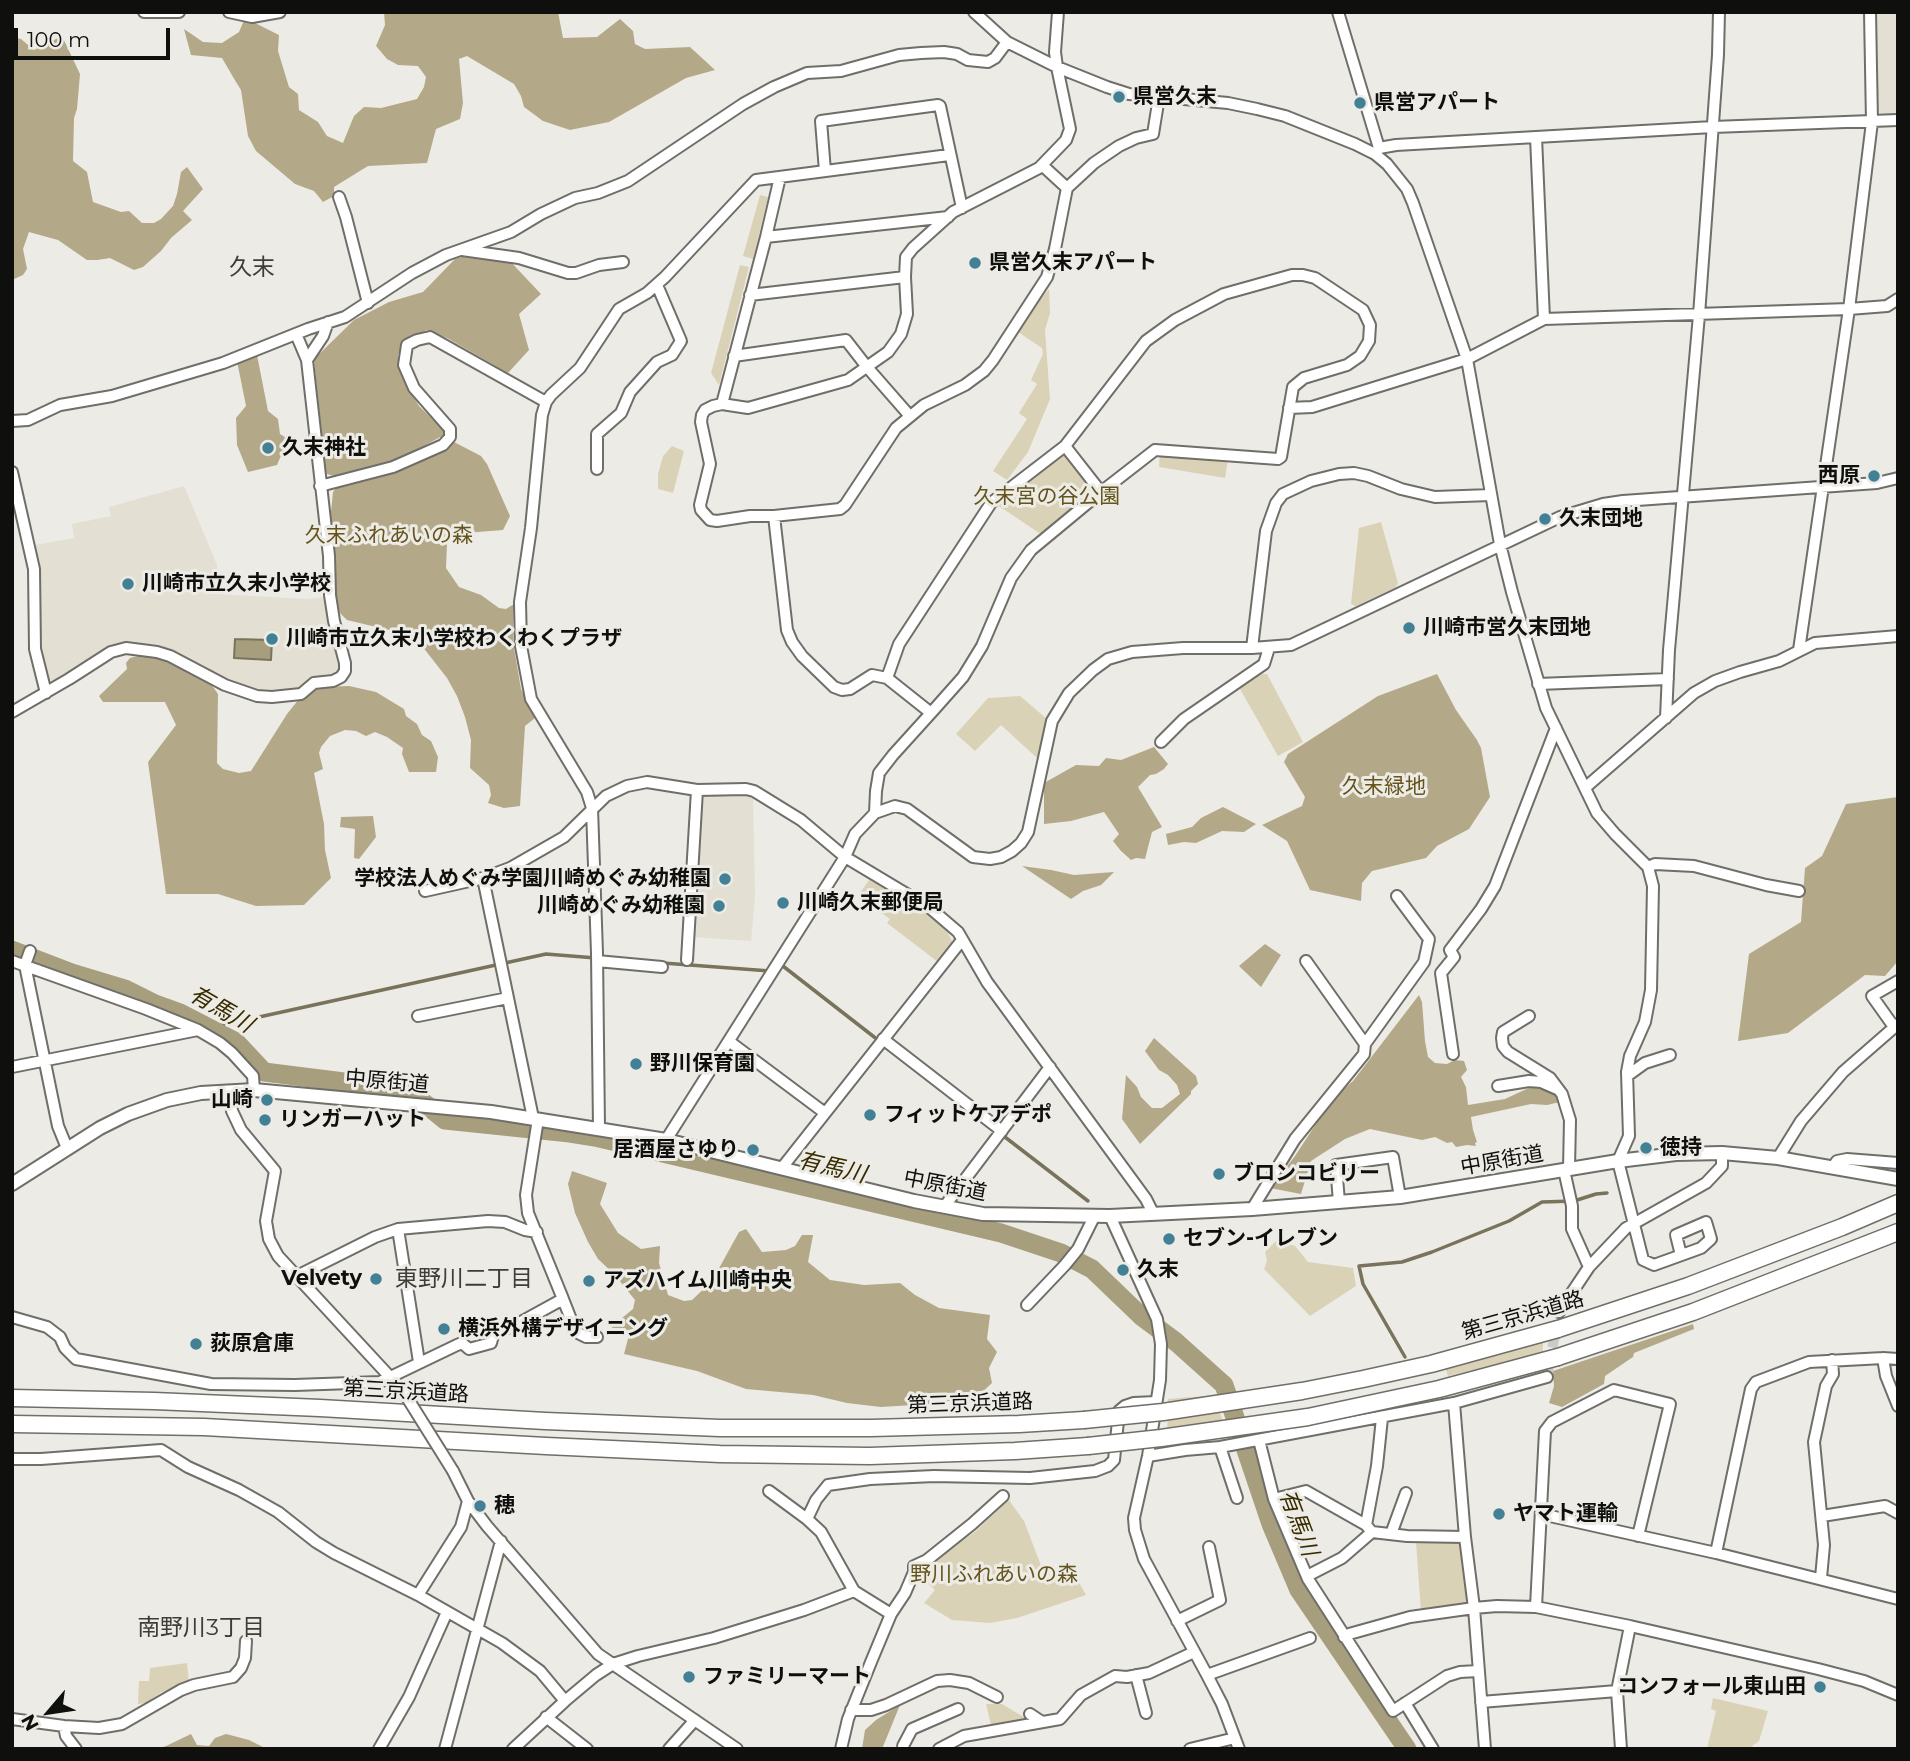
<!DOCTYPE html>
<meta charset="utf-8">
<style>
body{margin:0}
#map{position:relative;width:1910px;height:1761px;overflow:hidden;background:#edebe5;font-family:Montserrat,sans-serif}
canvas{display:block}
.frame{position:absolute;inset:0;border:14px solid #0f0f0d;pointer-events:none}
.north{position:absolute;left:14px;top:1677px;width:70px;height:70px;-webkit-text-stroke:5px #edebe5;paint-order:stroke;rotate:241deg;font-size:19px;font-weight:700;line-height:28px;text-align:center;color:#0f0f0d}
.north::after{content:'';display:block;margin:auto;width:24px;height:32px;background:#0f0f0d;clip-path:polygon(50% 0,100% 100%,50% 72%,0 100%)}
.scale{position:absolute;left:14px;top:28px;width:156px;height:32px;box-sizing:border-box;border:4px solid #0f0f0d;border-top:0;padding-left:9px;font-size:21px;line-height:24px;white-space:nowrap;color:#0f0f0d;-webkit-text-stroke:5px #edebe5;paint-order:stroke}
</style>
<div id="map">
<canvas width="1910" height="1761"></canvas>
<div class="frame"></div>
<div class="north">N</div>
<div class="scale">100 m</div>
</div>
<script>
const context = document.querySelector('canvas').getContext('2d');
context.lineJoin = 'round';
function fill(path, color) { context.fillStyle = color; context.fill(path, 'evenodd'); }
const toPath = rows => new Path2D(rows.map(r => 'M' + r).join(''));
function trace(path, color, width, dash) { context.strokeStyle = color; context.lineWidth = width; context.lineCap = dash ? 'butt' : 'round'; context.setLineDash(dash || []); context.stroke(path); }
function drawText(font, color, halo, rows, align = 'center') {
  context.font = font + ' Montserrat,"Noto Sans JP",sans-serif'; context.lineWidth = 6; context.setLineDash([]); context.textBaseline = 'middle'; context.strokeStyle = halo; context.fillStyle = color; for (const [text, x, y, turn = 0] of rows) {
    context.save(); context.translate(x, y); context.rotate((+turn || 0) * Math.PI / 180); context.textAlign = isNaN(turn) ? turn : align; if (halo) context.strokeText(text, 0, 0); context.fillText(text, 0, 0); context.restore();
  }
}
const built = toPath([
 [1875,12,1898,12,1898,114,1882,115,1877,109],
 [184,486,217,565,218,594,306,599,324,597,329,629,340,668,335,674,311,678,296,690,258,691,229,681,180,654,167,649,149,645,119,644,110,646,55,681,46,679,40,655,39,639,41,611,39,578,41,572,35,545,74,538,72,524,111,516,109,507],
 [701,794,745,794,753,797,755,896,751,941,691,937]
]);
const green = toPath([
 [760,195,768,197,753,259,743,256],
 [740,265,749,267,719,385,711,373],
 [1049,289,1050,313,1045,330,1050,399,1028,452,1007,480,993,471,1027,419,1019,413,1037,384,1031,380,1043,354,1042,348,1018,332,1031,310],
 [672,446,684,451,673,493,658,489,658,474,663,456],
 [1160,451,1228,459,1225,478,1159,467],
 [1059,454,1065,455,1090,484,1091,494,1042,535,996,504],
 [1381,522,1398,583,1396,587,1356,606,1351,604,1359,528],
 [1262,674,1267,674,1303,742,1278,756,1240,689],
 [1020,696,1047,719,1037,758,1001,725,975,751,956,734,988,698],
 [869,880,931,915,945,927,953,943,938,962,887,923,890,919,858,896],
 [1277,1240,1295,1246,1308,1262,1353,1268,1356,1286,1310,1316,1264,1269,1267,1261,1265,1252],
 [1544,1325,1542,1365,1499,1376,1494,1365,1448,1376,1440,1352],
 [1216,1395,1225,1432,1167,1441,1168,1399],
 [1009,1500,1024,1521,1045,1576,1071,1568,1086,1595,1017,1618,990,1623,952,1620,924,1603,935,1590,920,1576,930,1563,976,1531],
 [1416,1542,1461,1543,1467,1604,1421,1612],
 [187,1663,189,1682,160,1693,146,1703,138,1704,139,1681,149,1681,150,1668],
 [1713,1698,1768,1711,1759,1741,1748,1749,1707,1749,1716,1711,1711,1709],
 [986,1704,1002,1704,1027,1719,991,1725]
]);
const forest = toPath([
 [384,12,558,12,563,38,597,37,620,19,633,31,635,44,645,49,690,47,715,70,686,78,609,122,570,130,543,121,524,107,521,96,514,84,467,56,459,59,463,103,460,119,436,129,427,163,368,166,334,187,334,196,323,202,314,191,295,184,256,151,248,136,241,90,236,82,222,58,191,55,184,29,203,42,222,43,239,32,245,18,279,35,278,51,289,87,298,94,299,110,318,122,327,136,343,143,354,116,364,107,381,108,417,99,424,87,426,77,418,66,398,65,387,59,376,46,385,25],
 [62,36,80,74,77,109,74,118,73,161,87,172,93,202,121,212,129,211,142,223,154,223,161,219,173,206,177,194,181,172,187,167,203,189,183,211,192,220,171,238,161,251,143,267,134,270,110,258,97,260,87,260,58,240,29,232,23,249,27,269,23,275,12,280,12,37,21,39,34,50],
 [465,256,508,259,541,294,519,314,529,350,508,373,447,338,427,330,403,342,398,355,401,375,419,406,444,430,444,435,400,459,334,476,327,474,324,468,314,359,354,320,389,302,423,292,455,259],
 [257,355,268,411,278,419,280,434,288,439,277,465,248,472,237,445,236,418,246,406,237,361],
 [454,442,481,456,487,464,510,516,503,530,452,534,447,544,446,568,459,587,481,595,499,608,506,609,514,604,513,629,514,648,521,689,535,718,525,726,520,806,504,808,488,803,491,795,489,785,470,768,471,740,465,717,457,696,447,678,422,646,393,631,347,620,340,613,335,601,330,521,333,492,336,488,405,469,448,448],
 [138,656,155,657,169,661,211,684,218,694,217,763,223,769,239,773,251,771,287,714,299,699,318,687,349,686,376,692,404,709,406,716,417,724,422,735,431,741,438,757,436,772,409,772,402,754,403,748,387,737,375,732,366,736,356,731,345,730,330,736,321,747,319,753,323,769,314,773,324,824,325,850,331,878,304,905,256,906,218,894,166,894,148,762,176,725,165,702,103,702,99,696,127,669,126,663,130,658],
 [1437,674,1456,710,1477,740,1481,748,1490,797,1469,829,1437,846,1426,858,1372,871,1362,883,1361,901,1310,890,1287,841,1262,825,1302,806,1305,797,1284,762,1288,754,1378,696],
 [1154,747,1168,764,1164,769,1156,774,1150,775,1138,787,1162,827,1152,832,1145,859,1136,858,1131,860,1121,851,1113,841,1119,834,1104,812,1071,821,1044,824,1044,783,1076,765,1099,766,1106,758,1121,760],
 [1898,797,1898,961,1885,976,1865,975,1788,1033,1738,1041,1749,954,1801,922,1805,868,1822,856,1846,804],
 [1223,807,1256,824,1244,832,1222,831,1196,843,1184,842,1168,845,1166,834,1192,827,1201,818],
 [373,816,376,837,359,859,354,858,355,829,340,827,341,817],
 [1022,866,1051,870,1074,875,1114,872,1101,885,1083,891,1071,899],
 [1265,944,1281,955,1261,987,1239,966],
 [1419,995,1422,1002,1425,1041,1428,1057,1435,1063,1447,1064,1455,1060,1464,1061,1467,1070,1461,1077,1466,1087,1468,1105,1505,1099,1533,1086,1554,1091,1560,1102,1547,1105,1531,1104,1471,1117,1473,1130,1477,1142,1475,1143,1476,1146,1467,1145,1456,1147,1452,1142,1447,1143,1435,1137,1422,1140,1370,1129,1345,1139,1311,1161,1301,1194,1270,1188,1295,1156,1333,1098,1353,1081],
 [1154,1038,1196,1076,1198,1084,1191,1091,1191,1094,1140,1144,1122,1119,1126,1075,1137,1087,1141,1097,1152,1108,1162,1108,1180,1094,1177,1085,1168,1075,1159,1070,1145,1051],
 [572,1171,607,1183,600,1204,618,1233,641,1249,660,1246,659,1263,668,1295,684,1301,692,1300,712,1281,739,1232,746,1229,762,1252,786,1250,795,1246,802,1235,813,1235,808,1262,830,1280,864,1285,900,1283,915,1295,939,1308,990,1315,987,1339,997,1352,989,1368,992,1383,978,1396,930,1404,881,1407,847,1403,813,1395,746,1389,697,1371,624,1354,629,1335,611,1327,633,1309,635,1300,614,1274,598,1259,588,1242,575,1213,568,1184],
 [1693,1324,1694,1329,1634,1353,1633,1357,1605,1376,1604,1384,1562,1407,1549,1403,1554,1386,1553,1371],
 [900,1705,882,1749,862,1749,865,1730,876,1720],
 [191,1734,197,1745,209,1746,215,1738,226,1734,249,1740,267,1749,156,1749,166,1746]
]);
const water = toPath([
 [235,639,272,640,271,660,234,658,235,639]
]);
const stream = toPath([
 [663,963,770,971],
 [779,963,878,1040],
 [209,1028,546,954,596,958],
 [1001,1134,1088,1201],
 [1405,1357,1363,1284,1359,1266,1402,1262,1432,1252,1509,1221,1542,1202,1574,1201,1596,1194,1607,1193]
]);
const river = toPath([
 [12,950,72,973,125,989,155,1004,180,1013,236,1042,264,1072,408,1090,445,1120,570,1133,595,1137,1001,1233,1061,1253,1092,1269,1141,1316,1176,1342,1224,1385,1271,1524,1299,1590,1407,1749]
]);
const minorTunnel = toPath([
 [1547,1377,1559,1312]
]);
const minor = toPath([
 [144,12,179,12],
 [229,12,252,17,280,12],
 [974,12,1007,42,1057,67,1107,87,1129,94,1228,103,1257,109,1285,116,1355,144,1375,154,1387,164,1407,189,1413,203,1467,359,1500,544,1512,592,1546,708,1597,813,1615,834,1648,867,1653,886,1651,990,1645,1022,1630,1056,1627,1072,1629,1136,1618,1161,1643,1260,1654,1265,1701,1248,1711,1239,1706,1222,1676,1235,1681,1255],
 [1058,12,1055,52,1057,67,1070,129,1066,140,1039,168,953,212,913,248,906,257,905,277,907,314,901,334,888,352,848,380,748,408,722,404,713,406,705,410,702,415,701,422,710,464,700,505,701,510,710,520,717,521,750,516,774,516,840,509,845,505,896,428,924,405,965,385,984,371,993,360,1047,277,1055,249,1067,188,1094,163,1119,146,1136,138,1153,134,1159,97],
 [1338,12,1379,148,1377,152],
 [1536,137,1544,319],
 [1379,148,1396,145,1536,137,1713,127,1898,120],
 [1042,165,1067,188],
 [825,171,821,121,938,105,940,106,962,208],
 [339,197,346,217,368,303],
 [766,237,948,217],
 [462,250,519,258,568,273,576,273,599,265,623,262],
 [750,295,905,277],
 [296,334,307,360],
 [734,356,846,340,867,367,909,415],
 [722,404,766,237,780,177],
 [1289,408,1312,407,1467,359,1544,319,1849,309,1887,306,1898,299],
 [12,421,28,420,60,405,112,396,223,363,308,329,345,317,412,273,446,255,511,232,541,214,575,198,598,193,628,181,743,104,774,87,807,73,841,71,899,55,921,53,944,52,957,54,968,60,988,62,995,58,1007,42],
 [1065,446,1101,492],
 [597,469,597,434,621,413,630,392,657,362,672,355,681,341,657,285],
 [12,472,34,569,35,649,46,693],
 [320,486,393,467,443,445,450,437,450,429,414,388,404,365,407,345,417,340,430,337,546,402],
 [774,516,787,630,792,642,802,656,834,687,842,690,850,689,872,675,887,678,931,713,893,755,879,773,876,791,875,813],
 [1252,648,1266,531,1276,503,1283,494,1311,481,1339,474,1354,473,1368,476,1401,489,1435,497,1491,495],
 [1799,650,1849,309,1872,122,1870,12],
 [887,678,899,644,991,503,1065,446,1146,341,1175,320,1224,294,1292,275,1303,275,1315,278,1363,310,1370,325,1369,341,1360,356,1347,365,1304,378,1293,387,1281,457,1278,459,1155,450,1101,492,1031,550,1011,578,982,646,963,677,931,713],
 [1538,684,1668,679],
 [12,712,69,679,111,652,126,648,157,652,170,656,225,685,257,696,272,697,301,694,314,683,333,681,341,677,345,671,345,663,334,621,330,595,329,556,307,360,323,336,328,322],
 [1666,718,1669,650,1699,315,1718,55,1719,12],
 [1161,742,1184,719,1264,664,1269,648],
 [1586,787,1694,693,1715,681,1740,672,1779,661,1815,643,1898,636],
 [1648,867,1655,864,1694,866,1766,885,1799,891],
 [483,878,533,1118],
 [425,891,483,878,510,868,564,837,606,796,627,786,647,782,697,790,746,789,754,791,801,820,845,857,930,908,958,932,987,982,1146,1199,1153,1213],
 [30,951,25,965,58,1126,67,1148],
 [687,960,697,790],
 [12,961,146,1009,198,1030,220,1043,232,1053,253,1076,254,1090],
 [597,961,662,967],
 [1306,961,1365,1044],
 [418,1016,508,998],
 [1529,1016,1503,1032,1502,1038,1503,1046,1508,1052,1550,1078,1562,1094,1570,1120,1569,1169],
 [1894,1027,1872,996,1898,981],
 [883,1039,1002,1131],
 [730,1042,825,1113],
 [1453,1054,1441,973,1454,957,1450,950,1481,909,1495,886,1556,728],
 [12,1067,198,1030],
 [1627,1076,1645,1063,1670,1055],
 [1498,1086,1529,1081,1541,1082,1557,1089],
 [230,1091,232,1111,241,1130,275,1171,266,1221,269,1239,278,1256,403,1391],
 [599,1129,597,953,592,808,587,792,531,699,521,646,520,602,531,528,542,415,546,402,551,395,580,368,619,309,647,293,665,277,756,180,949,155],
 [666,1140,845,857,855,834,875,813,895,806,907,809,973,857,990,859,1001,857,1012,851,1021,843,1028,832,1052,721,1069,693,1093,670,1108,659,1132,652,1183,648,1252,648,1291,645,1560,517,1603,504,1623,501,1877,483,1898,478],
 [1778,1158,1801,1121,1843,1072,1898,1024],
 [1832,1168,1837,1161,1847,1159,1898,1163],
 [781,1169,962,940],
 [1564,1170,1572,1206,1572,1229,1589,1267],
 [1339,1202,1336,1165,1393,1157,1400,1197],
 [944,1207,1050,1067],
 [1252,1209,1295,1139,1364,1054,1365,1044,1424,962,1429,939,1397,896],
 [1110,1216,1157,1319,1161,1344,1160,1380,1148,1456,1134,1518,1135,1530,1144,1559,1207,1675,1222,1704,1239,1749],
 [398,1229,419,1362],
 [297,1276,375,1237,398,1229,488,1221,505,1222,525,1230,537,1232],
 [563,1299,576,1332,586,1337,597,1337],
 [1027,1305,1065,1265,1078,1249,1095,1215],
 [1559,1312,1589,1267,1626,1228,1706,1183,1722,1166,1722,1153],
 [12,1317,47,1327,60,1337,65,1348,76,1359,211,1384,295,1385,380,1382,457,1345,462,1343,469,1349,491,1343,494,1332,512,1327,563,1299,528,1213,526,1195,538,1119],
 [1883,1358,1886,1376,1898,1406],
 [1259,1440,1274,1499,1308,1579,1393,1711,1447,1676,1460,1672,1478,1671],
 [1220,1447,1237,1498],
 [1148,1456,1185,1450,1220,1447,1454,1403,1547,1377],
 [12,1459,41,1459,161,1450,188,1467,239,1490,278,1512,316,1542,334,1553,418,1595,502,1643,540,1671,565,1701],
 [453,1471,468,1501,487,1526,598,1654,737,1749],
 [769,1491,807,1519,821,1532,854,1591,891,1614],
 [1274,1499,1306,1491,1366,1525,1372,1532,1407,1536,1465,1537],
 [1541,1514,1716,1553,1898,1599],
 [1822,1516,1885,1506,1898,1513],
 [807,1519,816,1500,828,1485,870,1479,934,1476,1030,1478,1095,1471,1108,1466,1114,1460,1119,1411,1125,1406,1134,1403,1156,1402],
 [1366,1525,1377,1466,1382,1418],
 [1391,1534,1406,1493],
 [1716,1553,1751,1389,1756,1382,1809,1362,1883,1358,1898,1359],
 [1307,1576,1342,1558,1372,1532],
 [1821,1578,1824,1545,1814,1442,1826,1386,1833,1374,1832,1360],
 [418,1595,461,1527,468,1501],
 [1536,1607,1545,1431,1552,1422,1614,1390,1670,1404,1638,1536],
 [1177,1621,1220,1600,1209,1547],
 [1344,1637,1349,1634,1410,1617,1474,1608,1465,1537,1454,1403],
 [1136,1675,1146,1713],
 [1207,1675,1310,1638],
 [1481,1702,1617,1691],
 [1405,1703,1433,1749],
 [851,1710,871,1710,886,1705,937,1681,950,1680,969,1683,997,1697],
 [1030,1714,1042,1722],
 [546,1717,587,1749],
 [12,1719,64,1726,99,1728,122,1724,181,1690,194,1685,233,1677,241,1668,245,1658,246,1641],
 [64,1726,66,1736,76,1749],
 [379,1749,409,1697,447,1612],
 [445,1749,501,1541],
 [513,1749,565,1701,596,1675,613,1664,638,1656,714,1638,804,1610,854,1591],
 [669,1749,695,1720],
 [841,1749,848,1719,871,1662,891,1614,905,1593,914,1572,914,1566,927,1560,972,1524,1003,1496],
 [904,1749,903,1746,912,1729,958,1709],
 [939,1749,964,1736,1060,1719,1081,1695,1115,1676,1127,1677,1149,1673,1194,1652],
 [1190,1749,1235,1738],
 [1485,1749,1474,1608,1497,1606,1536,1607,1630,1626,1818,1669,1864,1681,1898,1695],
 [1621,1749,1617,1691,1630,1626]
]);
const major = toPath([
 [12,1184,100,1128,128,1114,167,1100,201,1093,254,1090,491,1112,666,1140,914,1201,983,1214,1110,1216,1252,1209,1400,1197,1618,1161,1676,1154,1722,1153,1778,1158,1898,1179]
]);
const highway = toPath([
 [1558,1329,1688,1286,1842,1227,1898,1203],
 [1558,1357,1693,1312,1898,1232],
 [12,1398,154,1401,320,1408,545,1421,720,1428,871,1428,1019,1424,1084,1420],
 [12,1424,204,1427,546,1446,720,1454,870,1456,1015,1451,1088,1446]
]);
const minorBridge = toPath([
 [403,1391,453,1471]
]);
const highwayBridge = toPath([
 [1084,1420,1163,1412,1302,1391,1363,1379,1431,1364,1558,1329],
 [1088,1446,1161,1438,1308,1417,1439,1389,1558,1357]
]);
const markers = [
 [1119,97,7,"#418095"],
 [1360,103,7,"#418095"],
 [975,263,7,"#418095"],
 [268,448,7,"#418095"],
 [1874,476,7,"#418095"],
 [1545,519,7,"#418095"],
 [128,584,7,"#418095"],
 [1409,628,7,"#418095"],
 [272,639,7,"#418095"],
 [725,879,7,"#418095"],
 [783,903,7,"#418095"],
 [719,906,7,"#418095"],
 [636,1064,7,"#418095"],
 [267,1100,7,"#418095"],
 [870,1115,7,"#418095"],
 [265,1120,7,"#418095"],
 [1646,1148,7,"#418095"],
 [753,1150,7,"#418095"],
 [1219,1174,7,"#418095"],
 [1169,1239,7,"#418095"],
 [1123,1270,7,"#418095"],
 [376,1279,7,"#418095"],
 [589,1281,7,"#418095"],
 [444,1329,7,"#418095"],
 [196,1344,7,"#418095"],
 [480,1506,7,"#418095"],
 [1499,1514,7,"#418095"],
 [689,1677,7,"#418095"],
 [1820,1687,7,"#418095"]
];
const poiNames = [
 ["県営久末",1133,97],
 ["県営アパート",1374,103],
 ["県営久末アパート",989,263],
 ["久末神社",282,448],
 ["西原",1860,476,"right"],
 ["久末団地",1559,519],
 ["川崎市立久末小学校",142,584],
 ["川崎市営久末団地",1423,628],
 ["川崎市立久末小学校わくわくプラザ",286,639],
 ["学校法人めぐみ学園川崎めぐみ幼稚園",711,879,"right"],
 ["川崎久末郵便局",797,903],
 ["川崎めぐみ幼稚園",705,906,"right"],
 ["野川保育園",650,1064],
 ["山崎",253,1100,"right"],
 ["フィットケアデポ",884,1115],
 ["リンガーハット",279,1120],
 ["徳持",1660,1148],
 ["居酒屋さゆり",739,1150,"right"],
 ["ブロンコビリー",1233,1174],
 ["セブン-イレブン",1183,1239],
 ["久末",1137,1270],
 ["Velvety",362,1279,"right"],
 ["アズハイム川崎中央",603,1281],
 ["横浜外構デザイニング",458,1329],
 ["荻原倉庫",210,1344],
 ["穂",494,1506],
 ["ヤマト運輸",1513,1514],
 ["ファミリーマート",703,1677],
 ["コンフォール東山田",1806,1687,"right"]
];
const parkNames = [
 ["久末宮の谷公園",1047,497],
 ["久末ふれあいの森",389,536],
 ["久末緑地",1384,787],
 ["野川ふれあいの森",994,1575]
];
const streetNames = [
 ["中原街道",387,1082,5],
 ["中原街道",1502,1161,-10],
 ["中原街道",945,1186,11],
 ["第三京浜道路",1523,1316,-16],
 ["第三京浜道路",406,1392,3],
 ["第三京浜道路",970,1404,-2]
];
const neighbourhoodNames = [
 ["久末",252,268],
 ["東野川二丁目",464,1279],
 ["南野川3丁目",201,1628]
];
const waterNames = [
 ["有馬川",221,1010,30],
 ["有馬川",832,1168,13],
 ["有馬川",1298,1523,69]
];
fill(built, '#e3dfd2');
fill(green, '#dad2b7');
fill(forest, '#b3a989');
fill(water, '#a79e7e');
trace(water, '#79735c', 2);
trace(stream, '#79735c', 3.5);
trace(river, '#a79e7e', 19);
trace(minorTunnel, '#cccac5', 10, [10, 5]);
trace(minor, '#6f6e68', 14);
trace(major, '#6f6e68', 16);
trace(highway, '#6f6e68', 19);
trace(minor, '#fff', 10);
trace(major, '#fff', 12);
trace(highway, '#fff', 16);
trace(minorBridge, '#6f6e68', 14, []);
trace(highwayBridge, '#6f6e68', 19, []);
trace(minorBridge, '#fff', 10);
trace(highwayBridge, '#fff', 16);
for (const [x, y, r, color] of markers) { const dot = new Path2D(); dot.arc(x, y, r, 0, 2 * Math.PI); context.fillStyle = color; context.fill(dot); trace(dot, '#edebe5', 2.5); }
drawText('bold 21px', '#0f0f0d', '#edebe5', poiNames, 'left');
drawText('21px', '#64541d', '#edebe5', parkNames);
drawText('21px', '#0f0f0d', '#edebe5', streetNames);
drawText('23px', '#3e3d38', '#edebe5', neighbourhoodNames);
drawText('italic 23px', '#372b00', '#edebe5', waterNames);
</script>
